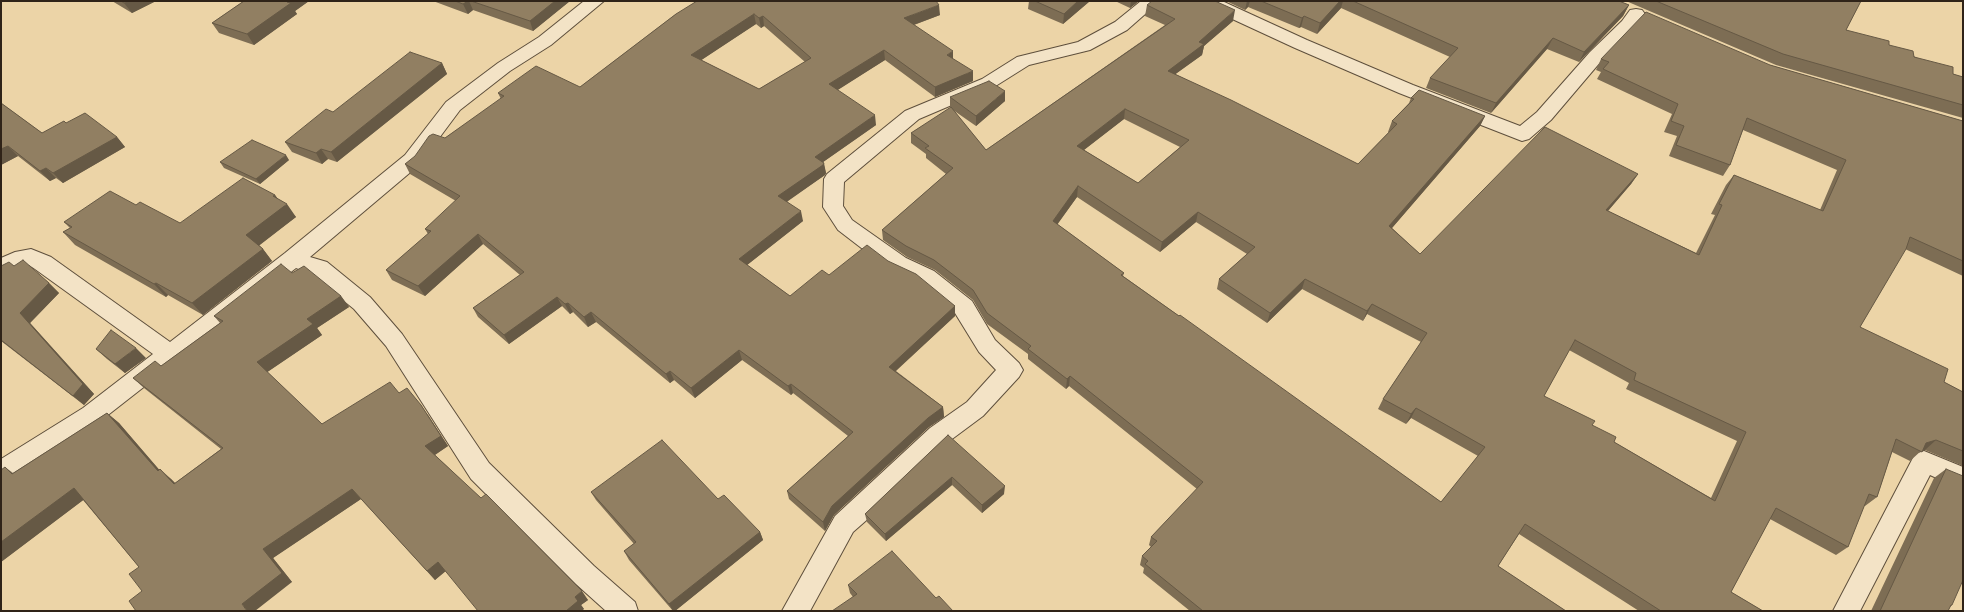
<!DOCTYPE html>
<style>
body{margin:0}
#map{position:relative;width:1964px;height:612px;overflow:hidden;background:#ecd4a7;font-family:Alegreya,serif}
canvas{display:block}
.frame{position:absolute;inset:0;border:2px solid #2f2318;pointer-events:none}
</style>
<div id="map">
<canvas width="1964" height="612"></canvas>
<div class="frame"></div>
</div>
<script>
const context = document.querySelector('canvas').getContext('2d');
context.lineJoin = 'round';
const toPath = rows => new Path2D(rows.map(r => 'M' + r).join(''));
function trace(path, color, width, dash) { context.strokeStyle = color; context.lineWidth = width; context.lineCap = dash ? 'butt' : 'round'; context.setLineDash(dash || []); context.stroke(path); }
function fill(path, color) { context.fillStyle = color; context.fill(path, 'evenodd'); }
const minor = toPath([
 [584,1,604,1,551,45,510,71,460,110,419,165,310,257,327,262,370,297,402,334,489,463,594,566,635,602,638,611,606,611,576,584,471,479,386,346,354,309,311,274,296,268,99,422,10,480,1,483,1,459,83,408,153,354,35,269,29,265,1,275,1,258,15,252,31,249,51,257,170,342,285,253,405,155,446,102,498,63,539,37,584,1],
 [1141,1,1160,1,1127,30,1090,50,1029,65,994,87,919,119,844,182,843,206,852,220,906,258,934,271,972,301,995,340,1019,363,1023,370,1019,377,983,416,948,442,886,503,853,532,810,611,782,611,835,516,930,428,967,402,996,370,979,352,955,313,918,283,890,270,838,230,823,207,824,179,827,174,905,111,982,79,1017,57,1078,42,1115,22,1141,1],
 [1199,1,1222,1,1307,40,1413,85,1520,126,1537,112,1590,52,1622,21,1630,10,1636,9,1642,10,1645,14,1634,29,1602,60,1551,120,1529,139,1522,141,1399,93,1295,48,1202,5,1199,1],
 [1924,451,1963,467,1963,490,1930,475,1860,611,1833,611,1915,454,1924,451]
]);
const wall = toPath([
 [112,1,156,1,132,13],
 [244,1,309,1,295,11,297,14,254,45,219,33,212,23],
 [433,1,570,1,533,31,473,10,468,14],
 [1029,1,1090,1,1063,24,1028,9],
 [1115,1,1139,1,1130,8],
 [1226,1,1619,1,1629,5,1623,16,1579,62,1547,49,1491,113,1426,88,1430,78,1450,57,1341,8,1317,34,1301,27,1299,28,1248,7,1245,10],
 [1626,1,1861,1,1846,30,1889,45,1953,74,1963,77,1963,118,1776,65],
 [1147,5,1233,21,1204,46,1202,55,1175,74,1358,164,1389,132,1388,132,1392,121,1409,103,1411,98,1485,116,1480,126,1392,228,1420,254,1638,174,1631,184,1608,211,1696,253,1715,215,1711,214,1726,185,1734,175,1820,210,1837,170,1743,130,1730,165,1723,176,1669,156,1677,136,1664,132,1672,114,1597,79,1601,72,1596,70,1601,59,1770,65,1963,121,1963,276,1905,249,1860,327,1944,382,1963,392,1963,466,1925,450,1922,450,1910,461,1892,452,1877,497,1865,506,1864,506,1848,547,1836,555,1770,519,1731,592,1763,611,1639,611,1519,534,1498,566,1566,611,1190,611,1143,573,1144,568,1140,565,1142,556,1151,547,1149,545,1151,537,1197,489,1069,386,1066,389,1028,359,1028,354,987,324,973,300,935,270,907,257,883,240,882,230,946,174,926,158,926,154,911,143,911,133,951,108,950,107,950,97,1005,101,976,126,953,110,986,150,1165,25,1145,16],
 [1124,119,1180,147,1138,183,1084,150],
 [1077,197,1160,252,1196,222,1247,254,1219,279,1217,289,1267,323,1302,289,1363,321,1367,314,1421,342,1383,399,1378,409,1406,424,1411,418,1478,456,1441,502,1123,276,1124,273,1057,224],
 [1569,350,1629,383,1626,389,1737,441,1711,498,1614,442,1592,425,1544,396],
 [676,14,940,15,914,25,953,59,973,81,935,97,885,60,837,90,876,125,823,162,826,173,825,175,787,201,803,221,747,265,790,296,829,275,888,261,955,306,955,316,896,371,943,407,944,417,929,427,834,515,825,531,789,499,787,491,848,436,793,393,791,395,742,360,695,398,674,380,670,383,596,322,588,327,573,312,570,314,562,306,509,344,478,317,473,308,520,275,483,244,425,296,392,280,386,270,428,234,425,229,456,201,410,174,405,164,445,138,501,99,498,93,580,87],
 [756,24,761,28,764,26,805,62,759,89,701,60],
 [442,63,447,74,337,162,328,159,322,164,292,152,285,142,333,112],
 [1,103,42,133,66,123,117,137,125,147,63,183,56,178,50,181,18,156,1,165],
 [289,160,260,184,224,168,220,162],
 [275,195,278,199,296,217,259,245,263,249,272,261,203,315,168,295,166,297,75,245,63,232,70,228,64,222,136,205,180,223],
 [1,266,14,266,49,283,59,293,30,323,94,394,84,405,1,341],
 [292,273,341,296,349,307,317,328,322,335,267,372,322,424,399,393,428,415,448,446,435,455,588,600,581,605,584,609,445,571,435,580,361,499,273,558,292,582,142,591,139,567,83,500,1,562,5,467,13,473,107,413,119,423,159,470,171,479,175,483,221,449,144,388,133,378,161,366,220,323,214,316],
 [96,349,146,358,125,373,107,359],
 [948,435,1004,494,982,513,952,485,886,541,867,522,865,514],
 [1946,469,1952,605,1950,607,1948,611,1871,611,1934,478],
 [591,492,718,499,760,532,763,540,675,611,673,611,629,560,624,551,634,544,596,500],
 [848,585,936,598,853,597,850,593]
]);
const shadedWall = toPath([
 [128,1,156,1,132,13,124,3],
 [289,1,309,1,295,11,297,14,254,45,247,34],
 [468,1,469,1,473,10,468,14,463,4],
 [555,1,570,1,533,31,530,21],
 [1078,1,1090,1,1063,24,1064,14],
 [1131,1,1139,1,1130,8],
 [1247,1,1250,1,1248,7,1245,10],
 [1340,1,1343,1,1341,8,1317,34,1320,23],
 [939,5,940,15,905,28,904,18],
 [1629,5,1623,16,1579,62,1584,52],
 [1235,10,1233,21,1204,46,1202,55,1166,81,1168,71,1199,42],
 [754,14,756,24,694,65,691,55],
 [763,16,764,26,761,28,759,18],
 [1304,16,1301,27,1299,28,1302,18],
 [1553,38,1547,49,1491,113,1496,103],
 [884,50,885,60,830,95,829,84],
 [953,51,953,61,947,55],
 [442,63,447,74,337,162,331,152],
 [973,71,973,81,935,97,935,87],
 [1005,91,1005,101,976,126,976,116],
 [1125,109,1124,119,1076,156,1077,146],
 [875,115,876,125,816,167,815,157],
 [1485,116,1480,126,1385,236,1389,226],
 [117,137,125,147,63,183,53,173],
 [8,146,18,156,1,165,1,149],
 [321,149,328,159,322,164,316,153],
 [286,155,289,160,260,184,256,179],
 [824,163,826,173,825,175,781,206,778,196],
 [46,168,56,178,50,181,40,171],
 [1638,174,1631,184,1600,220,1606,210],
 [1078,186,1077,197,1052,232,1053,221],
 [275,195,283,207,287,204,296,217,256,248,246,235,273,196],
 [801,211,803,221,742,269,739,259],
 [1198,212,1196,222,1160,252,1162,242],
 [478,234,483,244,425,296,418,286],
 [263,249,272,261,203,315,192,303],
 [1305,279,1302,289,1267,323,1270,313],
 [49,283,59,293,30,323,94,394,84,405,73,396,20,313],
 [156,283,168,295,166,297,154,284],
 [341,296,349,307,317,328,322,335,266,373,257,362,307,319],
 [557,297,562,306,509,344,504,335],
 [568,303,573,312,570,314,565,304],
 [1372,304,1367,314,1363,321,1367,311],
 [955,306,955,316,890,376,889,367],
 [591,312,596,322,588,327,584,317],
 [136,348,146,358,125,373,115,364],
 [739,350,742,360,695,398,691,388],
 [670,371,674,380,670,383,666,374],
 [1070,376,1069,386,1066,389,1067,379],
 [791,384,793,393,791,395,788,386],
 [421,405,448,446,433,456,425,446],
 [943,407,944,417,929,427,834,515,825,531,823,522,832,506,928,418],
 [1416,408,1411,418,1406,424,1411,414],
 [107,413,119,423,169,481,158,471],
 [1936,440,1925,450,1920,451,1926,443],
 [160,469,171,479,185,493,174,484],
 [952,477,952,485,886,541,885,534],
 [1005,486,1004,494,982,513,982,505],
 [74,488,86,498,1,562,1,542],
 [352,489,361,499,273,558,292,582,255,611,247,611,242,604,263,549],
 [760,532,763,540,675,611,673,611,669,604],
 [438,562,446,571,435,580,427,571],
 [582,591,588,600,581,605,584,609,582,611,566,611,575,597]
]);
const building = toPath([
 [121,1,128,1,124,3,121,1],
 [244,1,289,1,287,2,291,3,247,34,212,23,244,1],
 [455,1,468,1,463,4,455,1],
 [471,1,555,1,530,21,471,1],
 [697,1,936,1,939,5,904,18,953,51,947,55,973,71,935,87,884,50,829,84,875,115,815,157,824,163,823,165,778,196,801,211,739,259,790,296,822,270,829,275,867,245,888,261,916,274,955,306,889,367,943,407,928,418,832,506,823,522,787,491,853,432,791,384,788,386,739,350,691,388,670,371,666,374,591,312,584,317,568,303,565,304,557,297,504,335,473,308,524,272,478,234,418,286,386,270,431,231,425,229,460,196,405,164,415,156,429,136,433,134,445,138,504,96,498,93,536,66,580,87,676,14,697,1],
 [754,14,759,18,763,16,811,58,759,89,691,55,754,14],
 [1035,1,1078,1,1064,14,1035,1],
 [1152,1,1215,1,1235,10,1199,42,1204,44,1168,71,1231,100,1358,164,1397,124,1392,121,1414,99,1411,98,1419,90,1485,116,1389,226,1420,254,1545,127,1638,174,1606,210,1699,255,1722,205,1719,204,1734,175,1823,211,1846,160,1747,118,1730,165,1676,145,1684,126,1671,121,1678,104,1603,69,1609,62,1601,59,1646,12,1770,65,1963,121,1963,261,1910,237,1906,249,1860,327,1948,369,1944,382,1963,392,1963,451,1936,440,1926,443,1922,452,1896,439,1877,497,1869,494,1848,547,1776,508,1731,592,1763,611,1661,611,1525,524,1498,566,1566,611,1203,611,1145,564,1148,561,1142,556,1157,541,1151,537,1203,482,1070,376,1067,379,1028,349,1031,346,987,313,973,290,934,260,906,246,882,230,953,168,925,148,929,146,911,133,951,107,986,150,1175,19,1147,5,1152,1],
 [1125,109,1189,140,1138,183,1077,146,1125,109],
 [1078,186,1162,242,1198,212,1255,247,1219,279,1270,313,1305,279,1367,311,1372,304,1427,333,1383,399,1411,414,1416,408,1485,447,1441,502,1180,315,1179,316,1121,275,1124,273,1053,221,1078,186],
 [1575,340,1636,373,1634,380,1746,432,1715,501,1614,442,1616,437,1592,425,1595,421,1544,396,1575,340],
 [1261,1,1340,1,1320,23,1304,16,1302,18,1261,1],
 [1353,1,1619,1,1629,5,1584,52,1553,38,1496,103,1430,78,1458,48,1353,1],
 [1656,1,1861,1,1846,30,1889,41,1889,45,1913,51,1914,57,1953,67,1953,74,1963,77,1963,105,1783,54,1656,1],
 [410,52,442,63,331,152,321,149,316,153,285,142,326,109,333,112,410,52],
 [989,81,1005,91,976,116,950,97,989,81],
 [1,103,42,133,64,121,66,123,85,113,117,137,53,173,46,168,40,171,8,146,1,149,1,103],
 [252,140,286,155,256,179,220,162,252,140],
 [243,178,275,195,273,196,287,204,246,235,263,249,192,303,156,283,154,284,63,232,72,227,64,222,110,191,136,205,140,202,180,223,243,178],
 [23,260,49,283,20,313,83,384,73,396,1,340,1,266,9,262,14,266,23,260],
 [281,264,292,273,304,266,341,296,307,319,313,324,257,362,322,424,390,382,399,393,407,388,421,405,441,436,425,446,481,498,486,494,582,591,575,597,578,601,566,611,478,611,438,562,427,571,352,489,263,549,282,573,242,604,247,611,136,611,129,601,142,591,129,574,139,567,74,488,1,542,1,470,5,467,12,474,107,413,158,471,160,469,174,484,223,448,133,378,155,361,161,366,223,321,214,316,281,264],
 [111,330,136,348,115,364,96,349,111,330],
 [948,435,1005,486,982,505,952,477,885,534,865,514,948,435],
 [662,440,718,499,724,495,760,532,669,604,624,551,636,542,591,492,662,440],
 [1946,469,1963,476,1963,580,1952,605,1951,605,1948,611,1880,611,1946,469],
 [892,551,936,598,939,596,953,611,832,611,857,594,848,585,892,551]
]);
trace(minor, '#5e4f3c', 2);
fill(minor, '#f3e3c6');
fill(wall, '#7d6d54');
fill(shadedWall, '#665945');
fill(building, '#917f62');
trace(building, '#665945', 1);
</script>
